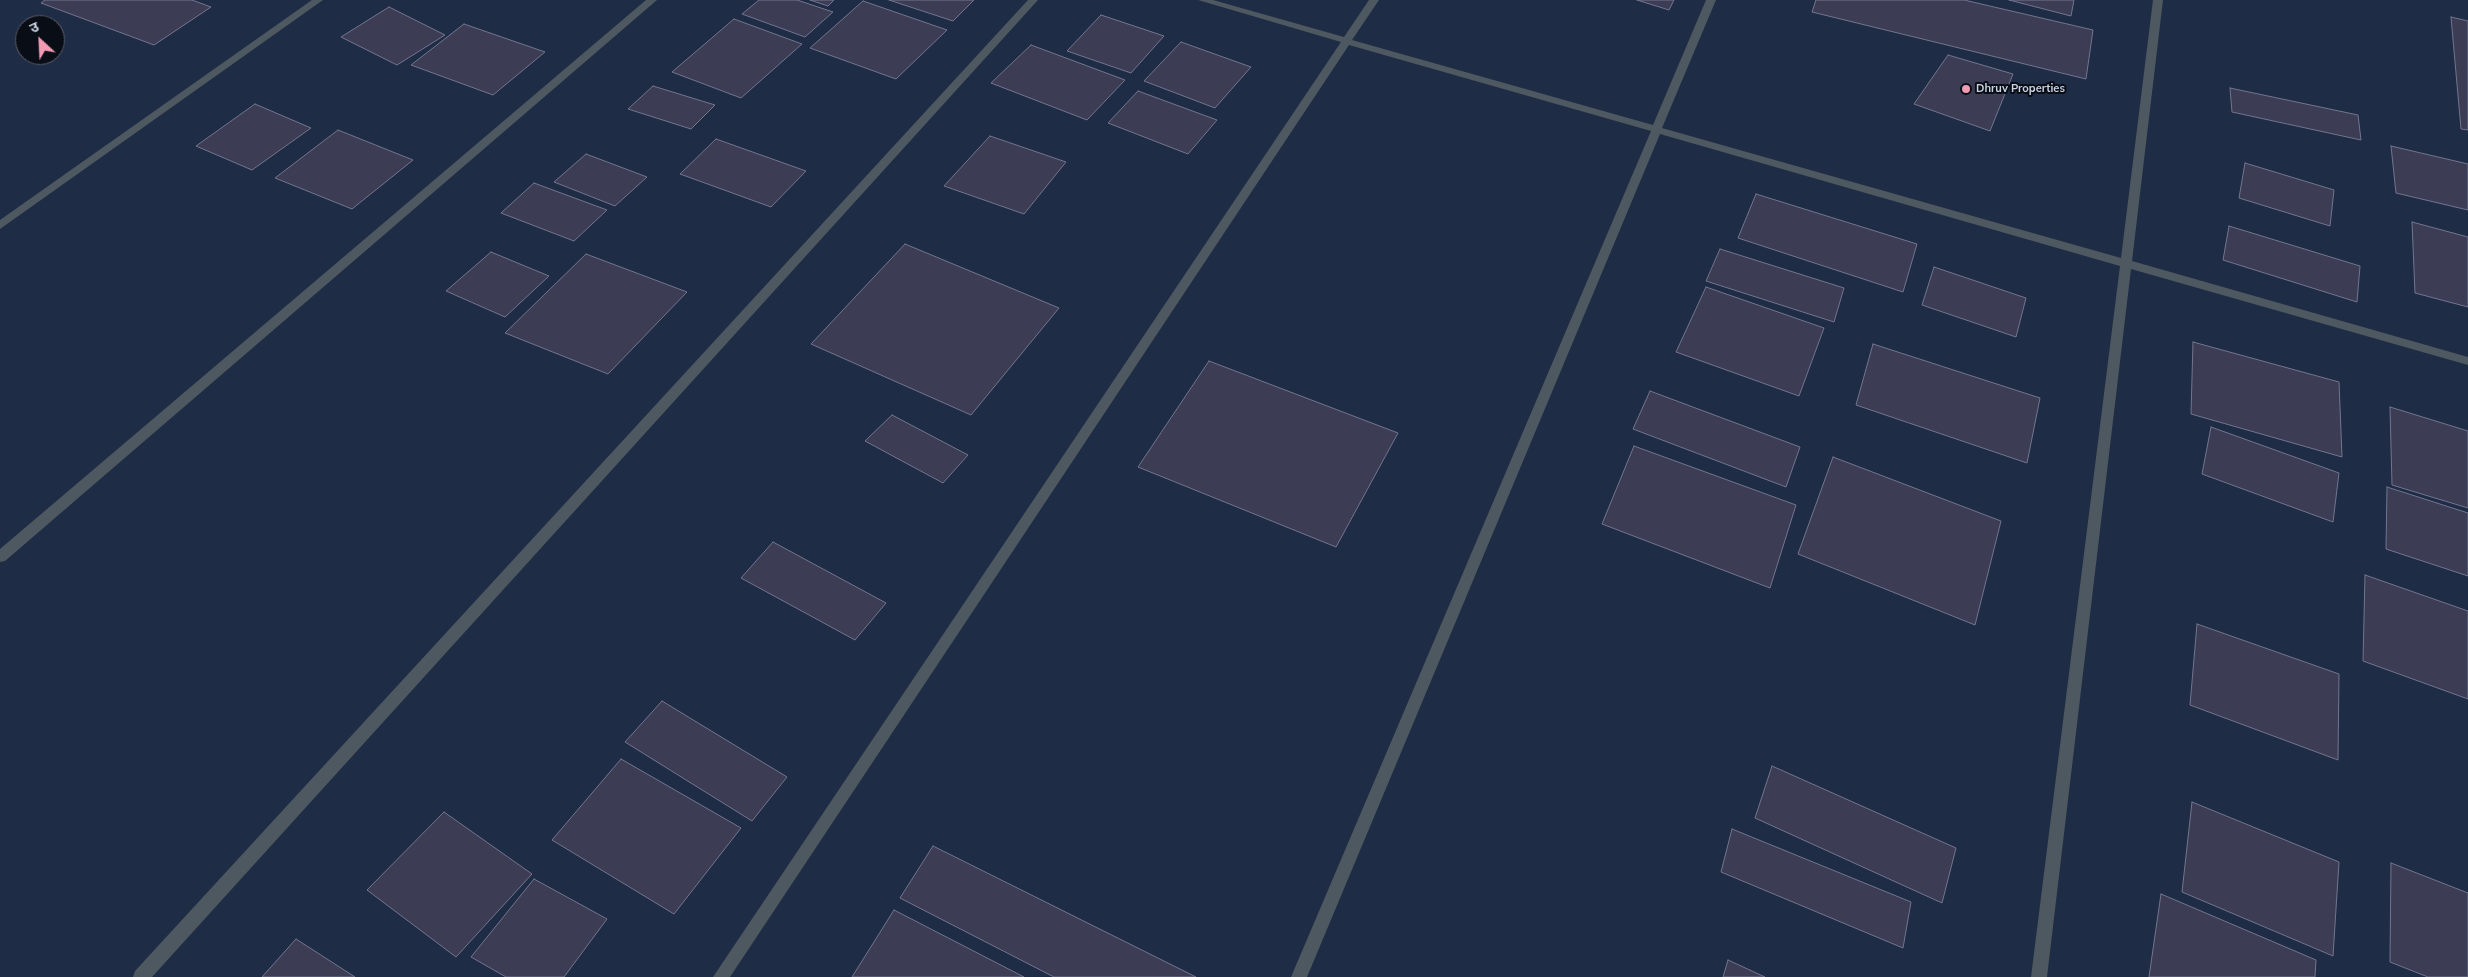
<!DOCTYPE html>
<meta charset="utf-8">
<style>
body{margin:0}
#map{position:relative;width:2468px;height:977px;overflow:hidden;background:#192437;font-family:Mulish,"Noto Sans Devanagari",sans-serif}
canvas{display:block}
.north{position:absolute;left:15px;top:15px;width:50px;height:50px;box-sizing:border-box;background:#080d16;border:1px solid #565c67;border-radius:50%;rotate:335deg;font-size:14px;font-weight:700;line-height:20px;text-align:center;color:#cbd3e0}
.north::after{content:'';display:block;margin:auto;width:18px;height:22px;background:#f19ab4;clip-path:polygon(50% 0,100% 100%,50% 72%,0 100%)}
</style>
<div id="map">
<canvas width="2468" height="977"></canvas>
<div class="north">उ</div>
</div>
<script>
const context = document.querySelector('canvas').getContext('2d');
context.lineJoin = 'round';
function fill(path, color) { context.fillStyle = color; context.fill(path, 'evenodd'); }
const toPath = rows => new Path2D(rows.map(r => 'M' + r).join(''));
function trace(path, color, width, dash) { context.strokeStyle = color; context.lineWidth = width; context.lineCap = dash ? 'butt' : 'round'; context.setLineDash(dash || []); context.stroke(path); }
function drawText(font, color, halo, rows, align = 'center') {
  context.font = font + ' Mulish,sans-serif'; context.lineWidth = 4; context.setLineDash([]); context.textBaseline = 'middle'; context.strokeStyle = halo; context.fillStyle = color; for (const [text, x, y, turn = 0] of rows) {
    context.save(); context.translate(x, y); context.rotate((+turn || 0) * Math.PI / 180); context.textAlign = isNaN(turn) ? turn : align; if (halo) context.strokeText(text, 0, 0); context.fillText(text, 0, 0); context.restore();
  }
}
const built = toPath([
 [0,0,2468,0,2468,977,0,977],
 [25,25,55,25,55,55,25,55]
]);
const building = toPath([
 [45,0,192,0,211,7,154,45,41,3,45,0],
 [759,0,797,0,833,12,805,37,742,14,759,0],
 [810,0,834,0,828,6,810,0],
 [889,0,974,0,953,21,889,0],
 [1637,0,1674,0,1669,10,1637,0],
 [1816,0,1964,0,2093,30,2086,79,1812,12,1816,0],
 [2009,0,2074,0,2071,16,2009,0],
 [863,1,947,30,896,79,810,48,863,1],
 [389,7,445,35,397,65,341,37,389,7],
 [1101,15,1164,36,1131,73,1067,51,1101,15],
 [2451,17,2468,21,2468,130,2461,129,2451,17],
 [734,19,802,44,741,98,672,72,734,19],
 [464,24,545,52,493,95,411,65,464,24],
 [1181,42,1251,67,1215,108,1144,81,1181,42],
 [1031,45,1125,80,1087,120,991,83,1031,45],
 [1948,55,2013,74,1990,131,1914,104,1948,55],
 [653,86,715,105,691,129,628,109,653,86],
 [2230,88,2358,115,2361,140,2232,112,2230,88],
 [1138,91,1217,120,1188,154,1108,123,1138,91],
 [255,104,311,128,252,170,196,146,255,104],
 [338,130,413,160,352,209,275,178,338,130],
 [990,136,1066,162,1024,214,944,186,990,136],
 [716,139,806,171,771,207,680,174,716,139],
 [2391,146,2468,164,2468,210,2396,193,2391,146],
 [586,154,647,177,615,206,554,182,586,154],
 [2245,163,2334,190,2330,226,2239,198,2245,163],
 [534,183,607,210,574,241,501,213,534,183],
 [1756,194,1917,244,1903,292,1738,238,1756,194],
 [2412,222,2468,237,2468,307,2415,293,2412,222],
 [2229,226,2360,266,2357,302,2223,260,2229,226],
 [905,244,1059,308,971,415,811,344,905,244],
 [1720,249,1844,288,1834,322,1706,281,1720,249],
 [491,252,549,276,505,317,446,291,491,252],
 [586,254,687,292,608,374,505,333,586,254],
 [1934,267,2026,298,2016,337,1922,305,1934,267],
 [1706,287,1824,328,1799,396,1676,352,1706,287],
 [2193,342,2339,382,2342,457,2191,414,2193,342],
 [1873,344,2040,398,2027,463,1856,405,1873,344],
 [1209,361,1398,433,1336,547,1138,467,1209,361],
 [1650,391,1800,447,1786,487,1633,429,1650,391],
 [2390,407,2468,431,2468,508,2392,485,2390,407],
 [892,415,968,455,943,483,865,441,892,415],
 [2211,427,2339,473,2333,522,2202,474,2211,427],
 [1634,446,1796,505,1770,588,1602,524,1634,446],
 [1833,457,2001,521,1975,625,1798,554,1833,457],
 [2387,487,2468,513,2468,576,2386,549,2387,487],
 [773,542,886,603,855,640,741,578,773,542],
 [2365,575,2468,611,2468,699,2363,661,2365,575],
 [2197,624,2339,674,2338,760,2190,705,2197,624],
 [662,701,787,777,752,821,625,742,662,701],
 [621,759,741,828,674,914,552,840,621,759],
 [1772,766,1956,848,1942,903,1755,818,1772,766],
 [2192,802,2339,862,2333,956,2182,892,2192,802],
 [444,812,532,874,456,957,367,890,444,812],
 [1732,829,1911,902,1903,948,1721,872,1732,829],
 [933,846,1196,977,1054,977,900,898,933,846],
 [2391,863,2468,893,2468,977,2428,977,2390,962,2391,863],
 [534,879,607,919,564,977,506,977,471,957,534,879],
 [2161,894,2316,960,2315,977,2149,977,2161,894],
 [894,910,1024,977,852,977,894,910],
 [296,939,355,977,262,977,296,939],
 [1728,960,1765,977,1723,977,1728,960]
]);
const minor = toPath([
 [312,0,323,0,0,229,0,220,312,0],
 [646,0,657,0,5,561,0,562,0,549,646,0],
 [1028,0,1038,0,152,977,133,977,135,971,1028,0],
 [1198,0,1213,0,1344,37,1369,0,1379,0,1352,40,1653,125,1706,0,1716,0,1662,128,2121,258,2153,0,2163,0,2132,261,2468,357,2468,365,2131,269,2047,977,2031,977,2120,266,1660,134,1307,977,1291,977,1651,131,1349,45,730,977,713,977,1341,42,1198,0]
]);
const markers = [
 [1966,89,5,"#f19ab4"]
];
const farPoinames = [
 ["Dhruv Properties",1976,89]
];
fill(built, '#1f2c45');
fill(building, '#3c3d55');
trace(building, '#72758e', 1);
fill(minor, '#4e5860');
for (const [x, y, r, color] of markers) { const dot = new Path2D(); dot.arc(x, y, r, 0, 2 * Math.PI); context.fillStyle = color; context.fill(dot); trace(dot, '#080d16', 2); }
drawText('bold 11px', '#cbd3e0', '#080d16', farPoinames, 'left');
</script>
